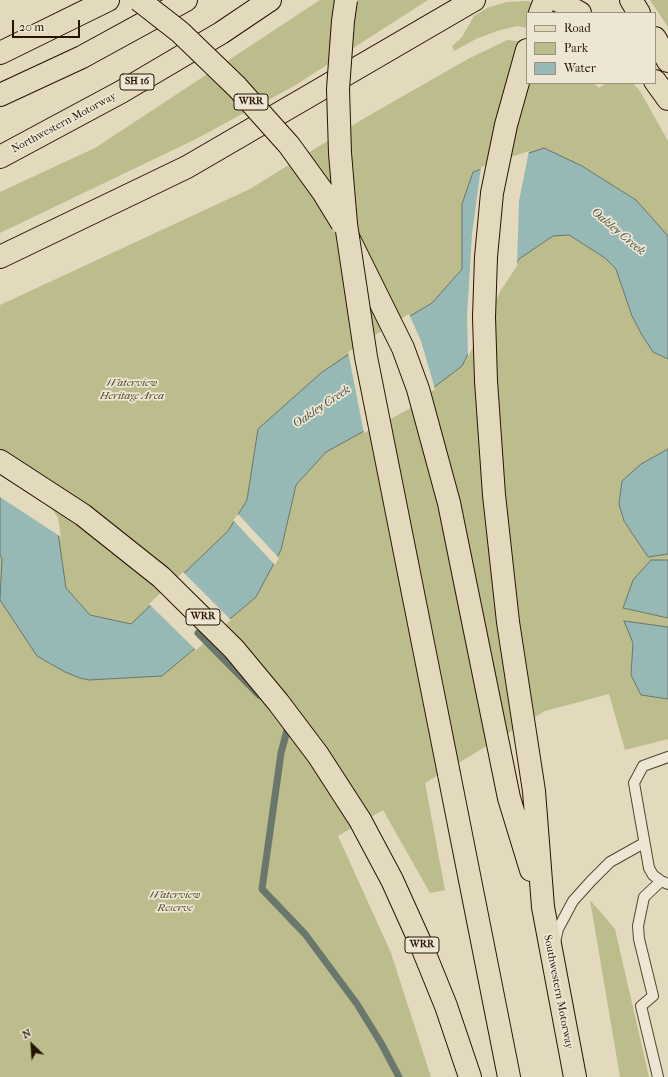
<!DOCTYPE html>
<style>
body{margin:0}
#map{position:relative;width:668px;height:1077px;overflow:hidden;background:#e3d9bd;font-family:"IM FELL French Canon",serif}
canvas{display:block}
.legend{position:absolute;left:526px;top:12px;width:130px;height:72px;box-sizing:border-box;background:#ede6d4;border:1px solid #9e927f;margin:0;padding:5px 7px;list-style:none;font-size:12px;color:#281400}
.legend li{display:flex;align-items:center;gap:8px;height:20px}
.legend b{width:20px;border:1px solid #9e927f}
.north{position:absolute;left:12px;top:1025px;width:40px;height:40px;-webkit-text-stroke:3px #ede6d4;paint-order:stroke;rotate:335deg;font-size:11px;font-weight:700;line-height:16px;text-align:center;color:#281400}
.north::after{content:'';display:block;margin:auto;width:14px;height:18px;background:#281400;clip-path:polygon(50% 0,100% 100%,50% 72%,0 100%)}
.scale{position:absolute;left:12px;top:20px;width:68px;height:18px;box-sizing:border-box;border:2px solid #281400;border-top:0;padding-left:5px;font-size:12px;line-height:14px;white-space:nowrap;color:#281400;-webkit-text-stroke:3px #ede6d4;paint-order:stroke}
</style>
<div id="map">
<canvas width="668" height="1077"></canvas>
<ul class="legend">
<li><b style="height:5px;background:#e3d9bd"></b>Road</li>
<li><b style="height:11px;background:#bcbc8c"></b>Park</li>
<li><b style="height:11px;background:#96b9b6"></b>Water</li>
</ul>
<div class="north">N</div>
<div class="scale">20 m</div>
</div>
<script>
const context = document.querySelector('canvas').getContext('2d');
context.lineJoin = 'round';
function fill(path, color) { context.fillStyle = color; context.fill(path, 'evenodd'); }
const toPath = rows => new Path2D(rows.map(r => 'M' + r).join(''));
function trace(path, color, width, dash) { context.strokeStyle = color; context.lineWidth = width; context.lineCap = dash ? 'butt' : 'round'; context.setLineDash(dash || []); context.stroke(path); }
function drawText(font, color, halo, rows, align = 'center') {
  context.font = font + ' "IM FELL French Canon",serif'; context.lineWidth = 3.5; context.setLineDash([]); context.textBaseline = 'middle'; context.strokeStyle = halo; context.fillStyle = color; for (const [text, x, y, turn = 0] of rows) {
    context.save(); context.translate(x, y); context.rotate((+turn || 0) * Math.PI / 180); context.textAlign = isNaN(turn) ? turn : align; if (halo) context.strokeText(text, 0, 0); context.fillText(text, 0, 0); context.restore();
  }
}
const green = toPath([
 [320,0,428,0,294,86,196,139,0,233,0,192,95,148],
 [650,0,668,0,668,27],
 [528,1,565,13,527,13,527,28,517,26,497,31,476,39,454,51,452,46,462,37,474,16,487,8,506,2],
 [507,40,527,42,527,83,594,83,599,88,606,83,633,83,640,91,668,141,668,739,625,750,609,694,545,711,425,783,445,890,430,893,383,810,338,836,391,953,431,1077,0,1077,0,305,250,189,363,119,468,59],
 [590,900,615,929,649,1077,620,1077]
]);
const water = toPath([
 [544,148,582,166,636,200,668,236,668,359,653,352,642,335,632,316,616,269,605,258,569,235,553,236,519,259,500,289,462,366,408,407,326,452,296,485,281,550,256,597,162,676,89,680,80,678,65,672,37,656,0,600,2,559,0,555,0,467,56,519,66,588,90,615,131,624,228,531,247,500,258,429,321,373,368,341,432,303,462,269,462,204,473,172,544,148],
 [668,449,668,554,648,557,624,521,619,504,622,481,641,464,668,449],
 [651,560,668,560,668,618,623,608,633,580,651,560],
 [624,621,668,627,668,699,641,695,631,675,633,643,624,621]
]);
const pier = toPath([
 [529,151,519,201,517,266,501,290,468,357,467,317,472,234,481,167],
 [409,314,421,341,435,389,409,409,364,433,348,352],
 [0,465,24,466,58,518,61,537,0,497],
 [238,514,279,558,275,565,233,520],
 [183,572,231,620,196,650,149,604]
]);
const stream = toPath([
 [198,633,259,695],
 [289,723,281,753,262,889,305,934,357,1004,381,1043,399,1077]
]);
const service = toPath([
 [668,757,643,766,634,783,649,868,653,875,661,881,668,884],
 [555,942,558,929,573,901,591,881,610,862,644,843],
 [658,1077,641,1006,653,996,639,939,638,926,644,897,661,881]
]);
const primary = toPath([
 [631,0,639,13],
 [655,38,668,61]
]);
const motorway = toPath([
 [557,0,580,13],
 [540,13,545,0],
 [527,50,506,125,492,193,486,257,484,317,486,381,494,495,508,622,534,791,543,907,575,1077],
 [0,53,108,0],
 [655,81,668,99],
 [0,95,82,57,186,0],
 [0,157,121,92,221,33,270,0],
 [349,239,403,348,418,389,449,503,509,798,531,870],
 [0,257,187,167,474,0],
 [0,461,83,515,161,577,234,649,278,702,318,755,360,820,392,880,420,942,446,1006,470,1077],
 [449,774,509,1077]
]);
const motorwayBridge = toPath([
 [139,0,180,32,237,87,289,145,323,192,342,223],
 [346,0,343,21,338,89,340,153,346,224,366,357,449,774]
]);
const shields = [
 [137,82,34],
 [251,102,34],
 [203,617,34],
 [422,945,34]
];
const shieldNames = [
 ["SH 16",137,82],
 ["WRR",251,102],
 ["WRR",203,617],
 ["WRR",422,945]
];
const streetNames = [
 ["Northwestern Motorway",64,123,-28],
 ["Southwestern Motorway",558,992,79]
];
const parkNames = [
 ["Waterview",132,383],
 ["Heritage Area",132,396],
 ["Waterview",175,895],
 ["Reserve",175,908]
];
const waterNames = [
 ["Oakley Creek",618,232,40],
 ["Oakley Creek",322,407,-34]
];
fill(green, '#bcbc8c');
fill(water, '#96b9b6');
trace(water, '#6a776d', 1);
fill(pier, '#e3d9bd');
trace(stream, '#6a776d', 7);
trace(service, '#57452f', 12);
trace(primary, '#281400', 24);
trace(motorway, '#281400', 24);
trace(service, '#ede6d4', 10);
trace(primary, '#e3d9bd', 22);
trace(motorway, '#e3d9bd', 22);
trace(motorwayBridge, '#281400', 24, []);
trace(motorwayBridge, '#e3d9bd', 22);
for (const [x, y, w] of shields) { const box = new Path2D(); box.roundRect(x - w / 2, y - 8, w, 16, 3); context.fillStyle = '#ede6d4'; context.fill(box); trace(box, '#281400', 1); }
drawText('bold 10px', '#281400', null, shieldNames);
drawText('11px', '#281400', '#ede6d4', streetNames);
drawText('italic 11px', '#54462a', '#ede6d4', parkNames);
drawText('italic 12px', '#4e4e40', '#ede6d4', waterNames);
</script>
